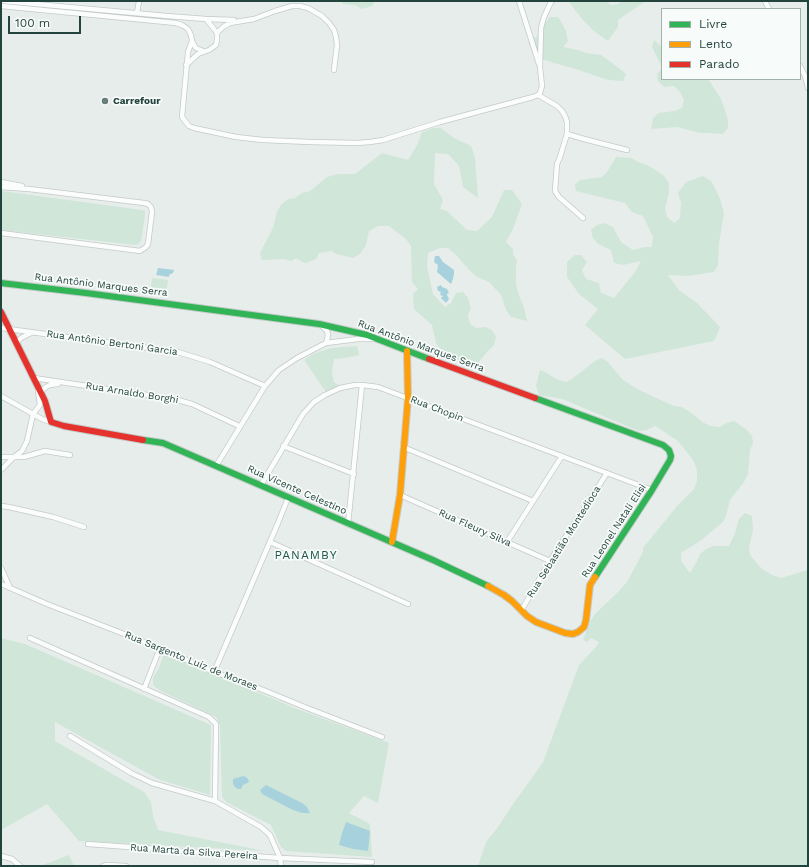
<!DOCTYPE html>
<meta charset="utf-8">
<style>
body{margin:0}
#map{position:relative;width:809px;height:867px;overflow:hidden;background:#e7edeb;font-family:"Work Sans",sans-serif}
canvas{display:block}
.frame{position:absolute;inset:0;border:2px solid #23433d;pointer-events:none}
.legend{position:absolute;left:661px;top:8px;width:140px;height:72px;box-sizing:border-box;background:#f7fbf9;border:1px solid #a2b1ae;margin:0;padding:5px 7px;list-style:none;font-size:12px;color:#23433d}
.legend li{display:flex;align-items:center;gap:8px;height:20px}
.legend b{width:20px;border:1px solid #a2b1ae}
.scale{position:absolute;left:8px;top:16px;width:73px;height:18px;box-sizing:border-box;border:2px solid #23433d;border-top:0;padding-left:5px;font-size:12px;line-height:14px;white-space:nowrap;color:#23433d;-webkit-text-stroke:3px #f7fbf9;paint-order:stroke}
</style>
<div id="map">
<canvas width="809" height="867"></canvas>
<div class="frame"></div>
<ul class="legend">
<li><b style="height:5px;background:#30b455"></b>Livre</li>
<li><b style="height:5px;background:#ff9f0a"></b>Lento</li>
<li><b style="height:5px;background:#e5322d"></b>Parado</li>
</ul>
<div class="scale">100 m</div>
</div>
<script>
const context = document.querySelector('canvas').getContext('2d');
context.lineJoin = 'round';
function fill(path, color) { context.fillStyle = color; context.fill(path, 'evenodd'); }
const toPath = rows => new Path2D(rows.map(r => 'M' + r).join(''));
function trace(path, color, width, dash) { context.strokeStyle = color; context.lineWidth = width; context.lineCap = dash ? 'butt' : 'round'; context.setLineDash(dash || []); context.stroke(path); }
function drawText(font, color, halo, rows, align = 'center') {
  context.font = font + ' "Work Sans",sans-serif'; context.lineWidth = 3.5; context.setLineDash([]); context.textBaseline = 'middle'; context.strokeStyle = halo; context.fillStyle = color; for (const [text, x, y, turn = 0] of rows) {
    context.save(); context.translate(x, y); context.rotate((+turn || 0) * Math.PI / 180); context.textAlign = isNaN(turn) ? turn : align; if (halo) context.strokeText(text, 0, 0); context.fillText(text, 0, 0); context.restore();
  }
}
const green = toPath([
 [342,1,375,1,372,6,362,9,355,5,343,4],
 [568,1,607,1,611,5,618,4,622,1,646,1,618,20,618,27,608,41,594,31,583,20],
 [550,17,558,17,562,23,566,31,568,41,563,47,578,50,586,53,601,55,620,69,626,74,623,81,608,80,576,69,554,63,539,58,528,43,537,36,545,23],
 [654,40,662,47,662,67,652,47],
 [662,69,662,79,708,79,721,99,726,113,728,120,728,128,723,134,708,133,700,133,677,127,651,129,653,118,659,113,675,111,682,108,684,100,680,92,674,86,664,87,658,81,657,74],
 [433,128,441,128,454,138,471,146,475,157,478,198,463,187,459,166,448,154,435,153,434,184,443,200,440,209,447,211,467,230,477,231,492,217,504,190,512,190,522,204,513,229,506,242,513,249,513,255,517,260,516,267,516,284,520,298,524,307,527,321,511,317,506,310,501,295,489,282,477,277,470,271,457,256,448,248,440,248,428,253,427,266,433,294,445,307,451,303,456,293,463,292,468,298,471,308,468,315,470,324,476,328,485,327,492,330,496,337,494,345,486,353,478,363,471,368,465,363,443,353,436,343,432,325,414,309,413,294,418,289,412,282,411,246,406,239,389,226,378,226,369,231,366,245,360,254,353,258,336,254,332,251,319,253,316,259,306,263,303,262,296,258,292,261,283,259,262,260,260,253,273,228,277,212,281,205,288,199,295,198,302,193,310,191,327,177,338,174,355,174,382,153,408,160,417,145,422,132],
 [616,157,631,158,638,162,649,166,663,175,669,183,669,193,665,208,667,217,674,223,680,218,681,203,678,193,686,182,703,176,711,181,715,188,720,199,724,213,719,243,718,265,714,272,688,276,668,275,679,290,697,303,720,327,714,341,625,359,585,325,598,309,579,294,567,277,567,262,575,255,581,255,587,262,582,270,586,279,599,283,601,293,614,298,635,272,641,261,623,265,614,263,611,250,604,247,598,244,593,238,591,230,597,225,604,223,613,227,621,242,633,250,645,247,652,247,653,237,643,216,632,212,625,203,576,191,575,185,580,180,602,177,607,172],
 [1,191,142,210,145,211,145,216,141,241,138,244,135,245,1,230],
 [152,278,168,280,167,289,151,287],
 [357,346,359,355,345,358,334,359,333,365,332,374,334,382,340,386,326,392,304,360,313,354,331,348],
 [602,358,608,362,623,380,637,389,674,406,682,407,690,412,704,423,711,426,720,427,726,423,734,421,747,430,752,436,753,443,750,450,748,474,744,482,730,500,726,516,723,522,700,541,681,553,681,561,690,573,697,561,700,554,706,549,714,546,729,546,735,533,739,519,745,513,752,516,753,529,749,548,750,555,762,569,772,575,781,578,808,570,808,866,478,866,486,842,498,827,515,801,529,782,543,762,579,665,596,647,599,642,591,638,587,642,583,640,590,622,595,614,619,591,627,582,643,552,643,548,677,506,694,489,697,481,697,470,693,460,678,441,655,426,647,430,639,431,562,399,539,395,536,386,540,370,545,372,558,380,566,382,572,379,595,361],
 [1,638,25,644,211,725,210,795,160,780,55,722,55,741,144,792,151,802,153,816,158,830,265,851,79,841,47,804,1,830],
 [167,655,300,710,389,743,378,803,364,796,349,813,370,824,372,857,286,851,281,847,271,825,226,802,222,797,220,725,216,717,159,690,153,685,153,678,159,668,163,656],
 [69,855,74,866,40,866]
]);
const water = toPath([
 [435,256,439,256,443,262,454,270,454,274,453,279,451,284,437,272,438,265,434,262],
 [158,268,174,270,173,273,169,275,169,277,156,275],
 [441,285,442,287,447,289,449,293,447,294,447,295,449,299,446,303,441,298,443,296,440,295,441,292,438,291,437,287],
 [243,776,246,777,248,779,249,782,243,785,241,789,238,789,235,787,233,784,233,779],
 [266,785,302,803,307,807,310,813,302,813,293,810,262,794,260,790],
 [346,822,370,831,368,851,353,849,339,845,342,833]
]);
const street = toPath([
 [3,1,167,16,206,19,214,29,217,33,217,40,216,45,209,50,198,54,186,65],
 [519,1,539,64],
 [765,1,769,9],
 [1,6,176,23,182,25,188,29,191,35,192,41,194,45,196,48,203,51],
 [137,13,139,1],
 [206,19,234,20],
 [217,33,223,27,230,23,254,19,275,11,292,6,300,6,308,8,322,16,329,23,334,30,336,37,337,45,334,70],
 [192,41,188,52,183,106,182,117,189,126,194,128,236,137,263,140,310,142,357,143,370,142,383,140,440,122,533,97,538,95,540,93,542,86,540,67,541,28,544,17,550,4,552,1],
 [800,66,805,76,808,88],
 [538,95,557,106,562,111,565,116,567,122,567,134,560,157,557,164,555,191,559,197,583,218],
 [567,134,584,139,627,150],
 [1,182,22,186],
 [1,187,29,189,144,203,148,204,151,207,152,212,148,244,146,247,140,251,1,233],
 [320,324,327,331,328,335,327,340,326,343],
 [1,328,178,352,210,362,265,386],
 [17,345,18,341,21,338,31,333],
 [34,378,174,399,192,404,239,426],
 [40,392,46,387,50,385,58,384],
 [1,396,42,419,51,422],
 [283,446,354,474],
 [403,447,533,501],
 [1,457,24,457,45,451,70,455],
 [216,466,265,386,279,370,297,358,326,343,358,339,374,339],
 [1,470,14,457,22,451,27,441,33,414,40,405,38,391],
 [261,485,303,414,314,402,325,395,340,388,355,385,362,385,378,387,652,490],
 [400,495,550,561],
 [1,506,9,507,53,517,84,527],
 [348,524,362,385],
 [270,542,408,604],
 [507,542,562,456],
 [1,568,10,588],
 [1,584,47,604,160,648,214,672,251,685,307,708,382,737],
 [521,611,550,561,607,473],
 [30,638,209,717,216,724,216,727,215,801],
 [214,672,278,523,288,498],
 [144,689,160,648],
 [70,736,131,773,152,783,215,801,261,827,270,835,280,858,281,866],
 [88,844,280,858,372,862],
 [1,856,12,859,20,866],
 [103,866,107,865,126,866]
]);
const fast = toPath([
 [1,283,86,293,319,324,367,335,429,359],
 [535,398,663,445,669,450,671,456,670,460,652,490,595,577],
 [143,440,163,443,433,560,488,586]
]);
const slow = toPath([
 [392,542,400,495,408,398,407,351],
 [488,586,504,595,512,601,527,616,536,622,565,633,573,634,578,632,584,627,586,620,590,585,595,577]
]);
const jam = toPath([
 [1,312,45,401,51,422,64,426,143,440],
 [429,359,535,398]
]);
const markers = [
 [105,101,4,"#687e7a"]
];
const poiNames = [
 ["Carrefour",113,101]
];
const streetNames = [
 ["Rua Antônio Marques Serra",101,285,7],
 ["Rua Antônio Bertoni Garcia",112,343,8],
 ["Rua Antônio Marques Serra",421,346,20],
 ["Rua Arnaldo Borghi",132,393,9],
 ["Rua Chopin",437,409,21],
 ["Rua Vicente Celestino",297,490,24],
 ["Rua Fleury Silva",475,528,24],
 ["Rua Leonel Natali Elisi",614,531,-57],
 ["Rua Sebastião Montedioca",564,542,-58],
 ["Rua Sargento Luíz de Moraes",191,661,22],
 ["Rua Marta da Silva Pereira",194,852,4]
];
const quarterNames = [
 ["PANAMBY",306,555]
];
fill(green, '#d0e6d9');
fill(water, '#a7d2dd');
trace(street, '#c4cac8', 6);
trace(fast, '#c3cbc8', 8);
trace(slow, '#c3cbc8', 8);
trace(jam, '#c3cbc8', 8);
trace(street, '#fbfcfc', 4.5);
trace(fast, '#30b455', 6);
trace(slow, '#ff9f0a', 6);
trace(jam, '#e5322d', 6);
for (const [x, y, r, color] of markers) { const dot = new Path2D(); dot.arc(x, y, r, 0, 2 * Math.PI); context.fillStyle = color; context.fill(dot); trace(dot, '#f7fbf9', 1.5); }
drawText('bold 10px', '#23433d', '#f7fbf9', poiNames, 'left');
drawText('10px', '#23433d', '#f7fbf9', streetNames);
context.letterSpacing = '1px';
drawText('12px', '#1d574d', '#f7fbf9', quarterNames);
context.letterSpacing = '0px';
</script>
